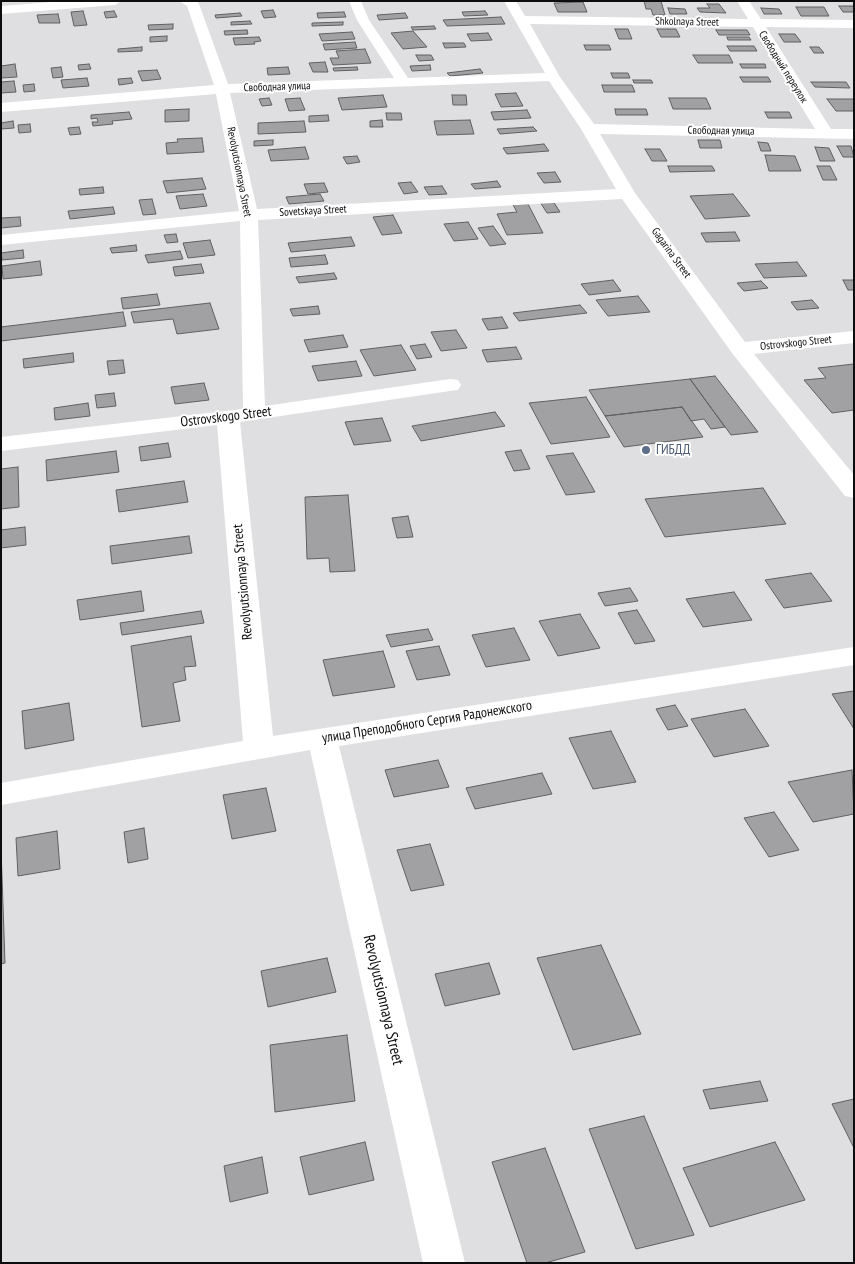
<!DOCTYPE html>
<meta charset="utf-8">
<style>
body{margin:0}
#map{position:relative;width:855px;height:1264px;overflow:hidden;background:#dfdfe1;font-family:"PT Sans Narrow",sans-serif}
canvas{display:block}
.frame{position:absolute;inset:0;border:2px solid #0d0d0e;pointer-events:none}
</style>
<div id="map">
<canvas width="855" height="1264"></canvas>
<div class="frame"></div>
</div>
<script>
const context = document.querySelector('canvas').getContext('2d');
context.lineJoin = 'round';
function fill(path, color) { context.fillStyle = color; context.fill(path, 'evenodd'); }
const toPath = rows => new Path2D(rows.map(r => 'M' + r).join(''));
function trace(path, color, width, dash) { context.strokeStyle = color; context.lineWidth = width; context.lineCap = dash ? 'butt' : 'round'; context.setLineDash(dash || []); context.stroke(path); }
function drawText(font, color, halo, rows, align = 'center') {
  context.font = font + ' "PT Sans Narrow",sans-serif'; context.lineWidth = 4; context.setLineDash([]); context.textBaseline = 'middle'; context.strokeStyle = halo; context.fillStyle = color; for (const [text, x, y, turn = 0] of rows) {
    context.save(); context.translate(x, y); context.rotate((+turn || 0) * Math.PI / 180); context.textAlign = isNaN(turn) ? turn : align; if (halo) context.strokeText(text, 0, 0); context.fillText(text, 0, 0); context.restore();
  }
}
const building = toPath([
 [644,1,661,1,665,15,653,15,651,9,646,9,644,1],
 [583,2,587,12,558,12,554,3,583,2],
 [707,4,719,4,726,13,700,12,697,8,710,8,707,4],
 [839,6,854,6,854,12,843,12,839,6],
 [796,7,824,7,829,16,801,16,796,7],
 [668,8,685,9,687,14,670,14,668,8],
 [761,8,779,9,782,14,764,14,761,8],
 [273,10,276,17,264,18,261,11,273,10],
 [83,11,87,25,74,26,71,12,83,11],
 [114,11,117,17,106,18,104,12,114,11],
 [485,11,488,15,464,16,462,12,485,11],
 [344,12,346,17,318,18,317,13,344,12],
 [240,13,242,16,216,18,215,15,240,13],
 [405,13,408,18,379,20,377,15,405,13],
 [58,14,60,23,39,23,37,15,58,14],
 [501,17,505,24,447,26,443,20,501,17],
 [250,21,252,24,231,25,231,22,250,21],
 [343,22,343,25,312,26,312,23,343,22],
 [173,24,173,29,149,30,148,25,173,24],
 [434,26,436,29,413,30,411,27,434,26],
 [615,29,628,29,632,39,619,39,615,29],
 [657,29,676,29,680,37,661,37,657,29],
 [247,30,248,34,225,35,224,31,247,30],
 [716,30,747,30,750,35,719,35,716,30],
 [413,31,427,47,403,49,391,33,413,31],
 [352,32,355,39,322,41,319,34,352,32],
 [488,33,492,40,471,41,467,34,488,33],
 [779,34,795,34,801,42,784,42,779,34],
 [167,36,167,41,150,42,150,37,167,36],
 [259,37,261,41,254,42,255,44,235,45,233,38,259,37],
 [727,37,749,37,751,40,728,40,727,37],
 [355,42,357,48,325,50,323,44,355,42],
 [443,43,464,43,466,47,445,48,443,43],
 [584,45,609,45,611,50,586,50,584,45],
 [727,46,754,46,757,51,730,51,727,46],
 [142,47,142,51,118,52,118,49,142,47],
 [810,47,819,47,824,53,814,53,810,47],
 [365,49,371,63,333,65,330,58,339,58,336,51,365,49],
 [416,55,431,55,434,60,419,61,416,55],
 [693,55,729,55,733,63,698,63,693,55],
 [325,62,328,72,313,72,309,63,325,62],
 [15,64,17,77,1,78,1,66,15,64],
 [89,64,91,69,79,70,78,65,89,64],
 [740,64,765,64,766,68,742,68,740,64],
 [430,65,431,70,412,71,410,66,430,65],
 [61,67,63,77,53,78,51,68,61,67],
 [288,67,290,74,268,75,267,68,288,67],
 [357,67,358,70,334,71,333,68,357,67],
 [480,69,483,73,450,76,447,73,480,69],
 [157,70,161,79,142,81,138,71,157,70],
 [611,73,628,73,630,78,613,78,611,73],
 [740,77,768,77,771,82,743,82,740,77],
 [87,78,89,86,63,88,61,80,87,78],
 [131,78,133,83,119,85,118,79,131,78],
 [633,80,651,80,653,83,634,83,633,80],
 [14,81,16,92,1,93,1,82,14,81],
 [811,82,846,82,850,88,815,87,811,82],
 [34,84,35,91,24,92,23,85,34,84],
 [602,85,632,85,635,92,604,92,602,85],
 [516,93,523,106,501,107,495,94,516,93],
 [383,95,387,107,342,110,338,98,383,95],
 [452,95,466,95,467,105,453,105,452,95],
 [269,98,272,105,262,106,259,99,269,98],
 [300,98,305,110,289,111,285,99,300,98],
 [669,98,706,98,711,109,673,109,669,98],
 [827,99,854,99,854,111,836,111,827,99],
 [189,109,189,121,165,122,165,110,189,109],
 [615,109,646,109,648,115,616,115,615,109],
 [527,110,531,118,494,120,491,112,527,110],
 [129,112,132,119,112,121,113,124,93,126,92,122,98,122,97,118,91,119,91,115,129,112],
 [765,112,789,112,792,118,768,118,765,112],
 [386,113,401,113,402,120,387,120,386,113],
 [328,115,329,121,309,122,309,116,328,115],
 [382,120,383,127,370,127,370,121,382,120],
 [470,120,474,134,437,135,434,121,470,120],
 [13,121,14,128,1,129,1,123,13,121],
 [304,121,306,132,258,134,258,123,304,121],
 [30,124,31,132,19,133,18,125,30,124],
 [79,127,81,134,70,135,68,128,79,127],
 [533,127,537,131,500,134,497,129,533,127],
 [202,138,204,152,167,154,166,143,178,142,177,139,202,138],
 [273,140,273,145,254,146,254,141,273,140],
 [698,140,720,140,722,148,700,148,698,140],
 [758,142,768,143,771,151,761,151,758,142],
 [544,144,549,151,507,154,503,148,544,144],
 [837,146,851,146,854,157,843,157,837,146],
 [305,147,309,159,271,161,268,150,305,147],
 [815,147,829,148,835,161,820,161,815,147],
 [645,149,660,149,667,161,652,161,645,149],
 [765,155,795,156,801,171,769,171,765,155],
 [357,156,360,162,347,164,343,157,357,156],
 [668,166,712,166,715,171,670,172,668,166],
 [817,166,830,166,837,180,823,180,817,166],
 [555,172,561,182,544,183,537,173,555,172],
 [202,178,206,189,167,193,163,181,202,178],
 [497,181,501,187,475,189,471,184,497,181],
 [411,182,418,192,404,194,398,183,411,182],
 [324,183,328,192,308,194,304,184,324,183],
 [442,186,447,194,429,195,424,187,442,186],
 [103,187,104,193,80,195,79,189,103,187],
 [203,194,207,206,180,209,176,196,203,194],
 [320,194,324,201,289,204,286,197,320,194],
 [733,194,750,216,705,219,690,196,733,194],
 [152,199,156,214,143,215,139,200,152,199],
 [553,201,560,212,547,213,540,202,553,201],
 [528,204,543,233,507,235,497,214,517,212,513,205,528,204],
 [113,207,115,214,70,219,68,211,113,207],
 [393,215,402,233,382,235,373,217,393,215],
 [20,217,21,226,1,228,1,218,20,217],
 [468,222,478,239,454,241,444,224,468,222],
 [493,226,506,244,490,246,478,228,493,226],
 [735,232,740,241,706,242,701,233,735,232],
 [176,234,178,242,167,243,164,235,176,234],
 [351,237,355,246,291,252,288,243,351,237],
 [210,240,215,255,188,258,183,243,210,240],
 [136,245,137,251,112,253,110,248,136,245],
 [23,250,24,258,2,260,1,253,23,250],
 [180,251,183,259,148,263,145,255,180,251],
 [325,255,328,264,291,267,289,258,325,255],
 [40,261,42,275,3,279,2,266,40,261],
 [797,262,807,276,764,278,755,264,797,262],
 [201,264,204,273,175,276,173,267,201,264],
 [334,273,337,279,299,283,296,277,334,273],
 [613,280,621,291,589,295,581,284,613,280],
 [843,280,854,280,854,290,848,290,843,280],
 [761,281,768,288,744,291,737,283,761,281],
 [157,294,160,305,123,309,121,298,157,294],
 [638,296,650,312,608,316,596,300,638,296],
 [812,300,819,308,797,310,791,302,812,300],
 [210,303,219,329,177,334,173,319,134,323,131,312,210,303],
 [580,305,587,313,519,321,513,313,580,305],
 [318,306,320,314,293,316,290,309,318,306],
 [123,312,126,326,1,341,1,327,123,312],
 [502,317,508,328,488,330,482,319,502,317],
 [456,330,467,348,441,351,431,332,456,330],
 [343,335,348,347,309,352,304,340,343,335],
 [425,344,432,357,417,359,410,346,425,344],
 [401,345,416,370,374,376,360,350,401,345],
 [516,347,522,359,487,362,482,350,516,347],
 [73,353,74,362,24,368,23,359,73,353],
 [123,360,125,373,109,375,107,361,123,360],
 [356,361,362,376,318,381,312,366,356,361],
 [854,364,854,410,832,413,804,380,826,378,818,368,854,364],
 [715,376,758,432,731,435,690,379,715,376],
 [690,379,725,427,711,429,704,419,691,421,682,407,605,416,589,390,690,379],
 [204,383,209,400,175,404,171,387,204,383],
 [114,393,116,406,97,408,95,395,114,393],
 [586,397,610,437,551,444,529,403,586,397],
 [88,403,90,416,55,420,54,408,88,403],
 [682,407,703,437,624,447,605,416,682,407],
 [495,412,505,426,421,441,412,426,495,412],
 [382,418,391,441,354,445,345,422,382,418],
 [168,443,171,457,141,461,139,447,168,443],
 [521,450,530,469,514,471,505,452,521,450],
 [116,451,119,472,47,481,46,460,116,451],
 [573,453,595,492,566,495,546,456,573,453],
 [18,467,19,507,1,509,1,469,18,467],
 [184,481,188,502,119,512,116,490,184,481],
 [763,488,786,524,665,537,645,499,763,488],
 [348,495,355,571,330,572,329,558,307,559,305,497,348,495],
 [408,516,413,537,397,538,392,518,408,516],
 [25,527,26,545,1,548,1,530,25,527],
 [189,536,192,553,112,564,110,546,189,536],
 [811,573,832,601,784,608,765,580,811,573],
 [630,588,638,601,605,606,598,593,630,588],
 [141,591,144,611,80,620,77,600,141,591],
 [734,592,752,620,703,627,686,599,734,592],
 [637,610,655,641,635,644,618,613,637,610],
 [201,611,204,623,122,635,120,623,201,611],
 [580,614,600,648,558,656,539,621,580,614],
 [514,628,530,660,486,667,472,635,514,628],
 [428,629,433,640,391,647,386,635,428,629],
 [191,636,196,666,184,667,186,680,173,683,180,721,142,727,131,646,191,636],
 [439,646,450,675,417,680,406,651,439,646],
 [383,651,395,687,333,696,323,660,383,651],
 [854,691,854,729,832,694,854,691],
 [69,703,74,740,25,749,22,711,69,703],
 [675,705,688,726,668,730,656,709,675,705],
 [745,709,769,746,714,757,691,719,745,709],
 [611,731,636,782,593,789,569,738,611,731],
 [438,760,449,787,394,797,385,770,438,760],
 [852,770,854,814,813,822,788,782,852,770],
 [542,773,552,794,475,809,466,788,542,773],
 [266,788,276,831,232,839,223,795,266,788],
 [774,812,799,850,769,857,744,818,774,812],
 [144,828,148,859,128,863,124,832,144,828],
 [57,831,60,869,18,876,16,838,57,831],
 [430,844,444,885,411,891,397,850,430,844],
 [1,848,5,963,1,964,1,848],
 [601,945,641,1034,573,1050,537,958,601,945],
 [327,958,336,992,268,1007,261,971,327,958],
 [489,963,500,994,445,1006,435,974,489,963],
 [347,1035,355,1101,275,1112,270,1045,347,1035],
 [760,1081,768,1101,710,1109,703,1090,760,1081],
 [854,1099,854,1148,832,1104,854,1099],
 [644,1116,694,1235,636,1249,589,1129,644,1116],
 [365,1142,374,1180,309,1195,300,1157,365,1142],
 [775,1142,805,1200,710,1227,683,1168,775,1142],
 [545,1148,585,1252,545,1263,527,1263,492,1162,545,1148],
 [262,1157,268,1193,230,1202,224,1166,262,1157]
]);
const minor = toPath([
 [64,1,121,1,115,5,1,14,1,6,64,1],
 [179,1,197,1,199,4,228,84,394,78,357,20,349,1,361,1,369,20,408,78,545,73,504,1,516,1,525,16,748,19,737,1,749,1,761,19,854,20,854,28,766,27,831,129,854,129,854,139,600,134,635,193,745,342,854,331,854,343,754,354,854,475,854,498,845,496,732,353,622,199,258,220,265,406,450,379,458,380,461,385,458,390,450,391,240,422,273,736,854,647,854,665,339,746,465,1263,423,1263,310,750,1,805,1,783,243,741,217,425,1,451,1,437,243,409,240,221,1,245,1,235,239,211,216,94,1,112,1,103,214,85,187,6,179,1],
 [530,24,753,27,815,129,594,124,560,77,530,24],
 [549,81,581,129,616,189,257,209,230,93,549,81]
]);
const markers = [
 [646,450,5,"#5c6f8a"]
];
const farStreetnames = [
 ["Shkolnaya Street",687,22,1],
 ["Свободный переулок",783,67,58],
 ["Свободная улица",277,87,-2],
 ["Свободная улица",721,131,1],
 ["Revolyutsionnaya Street",239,172,79],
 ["Sovetskaya Street",313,211,-3],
 ["Gagarina Street",671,253,54],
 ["Ostrovskogo Street",796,343,-6]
];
const streetNames = [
 ["Ostrovskogo Street",226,417,-7],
 ["Revolyutsionnaya Street",243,582,-95],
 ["улица Преподобного Сергия Радонежского",427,722,-9]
];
const serviceNames = [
 ["ГИБДД",656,450]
];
const nearStreetnames = [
 ["Revolyutsionnaya Street",383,1000,77]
];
fill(building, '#a1a0a2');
trace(building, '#615f62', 1);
fill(minor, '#fff');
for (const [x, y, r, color] of markers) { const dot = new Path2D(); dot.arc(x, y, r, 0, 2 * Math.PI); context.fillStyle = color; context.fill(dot); trace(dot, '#fff', 2); }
drawText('11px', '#0d0d0e', '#fff', farStreetnames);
drawText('14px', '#0d0d0e', '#fff', streetNames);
drawText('14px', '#4e5e75', '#fff', serviceNames, 'left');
drawText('16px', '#0d0d0e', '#fff', nearStreetnames);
</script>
